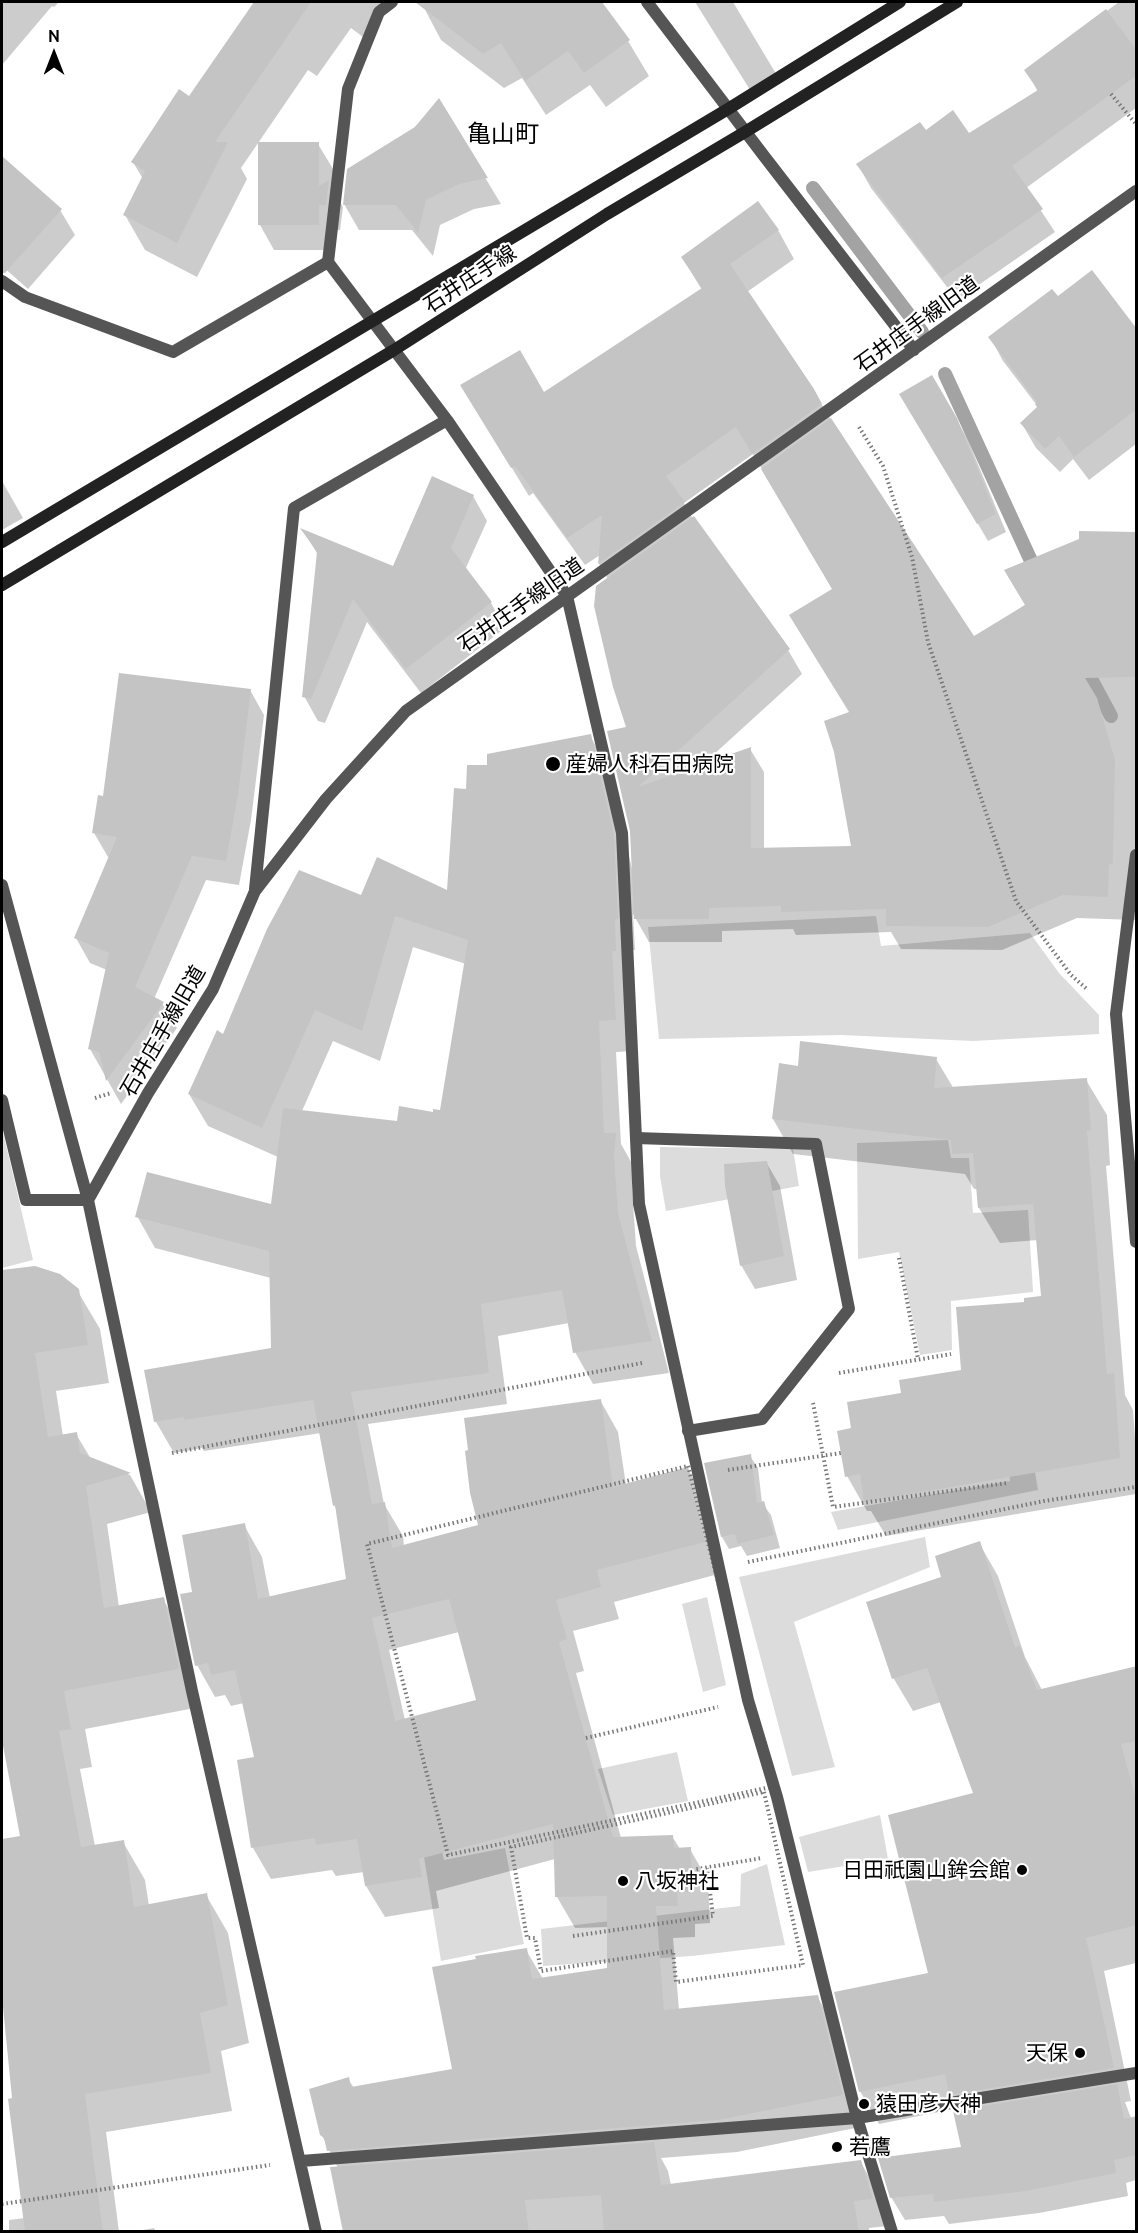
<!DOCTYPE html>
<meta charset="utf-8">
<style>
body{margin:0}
#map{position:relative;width:1138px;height:2233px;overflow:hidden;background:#fff;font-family:Ubuntu,sans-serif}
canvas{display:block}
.frame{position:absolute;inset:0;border:3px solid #000;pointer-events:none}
.north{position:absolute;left:24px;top:24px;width:60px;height:60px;-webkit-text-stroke:4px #fff;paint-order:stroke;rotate:0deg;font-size:16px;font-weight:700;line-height:24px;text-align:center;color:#000}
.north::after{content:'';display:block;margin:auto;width:21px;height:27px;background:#000;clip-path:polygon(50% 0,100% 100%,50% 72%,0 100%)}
</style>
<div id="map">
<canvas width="1138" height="2233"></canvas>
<div class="frame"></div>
<div class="north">N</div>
</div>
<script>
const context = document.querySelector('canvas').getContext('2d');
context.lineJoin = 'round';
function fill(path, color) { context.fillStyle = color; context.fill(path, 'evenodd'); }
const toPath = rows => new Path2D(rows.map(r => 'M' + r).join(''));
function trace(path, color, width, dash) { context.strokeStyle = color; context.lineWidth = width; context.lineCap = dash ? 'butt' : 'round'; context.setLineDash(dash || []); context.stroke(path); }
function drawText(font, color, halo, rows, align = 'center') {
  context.font = font + ' Ubuntu,"Noto Sans JP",sans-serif'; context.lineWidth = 4.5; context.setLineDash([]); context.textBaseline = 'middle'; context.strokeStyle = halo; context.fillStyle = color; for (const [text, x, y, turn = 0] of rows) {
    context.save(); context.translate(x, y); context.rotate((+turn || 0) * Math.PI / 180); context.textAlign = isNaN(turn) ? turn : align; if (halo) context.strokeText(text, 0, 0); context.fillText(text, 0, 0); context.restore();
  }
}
const green = toPath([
 [876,916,881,946,1030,933,1059,973,1099,1015,1099,1034,973,1041,841,1035,659,1039,648,927],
 [2,1128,33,1260,2,1268],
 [948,1140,951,1158,969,1158,973,1213,1028,1210,1033,1292,951,1301,952,1350,920,1355,899,1252,858,1259,857,1143],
 [660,1147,793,1149,799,1186,666,1211,660,1176],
 [1032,1454,1038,1490,838,1530,831,1512,1010,1481,1007,1458],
 [925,1537,930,1567,794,1622,835,1767,792,1776,739,1577],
 [707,1597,726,1685,703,1692,682,1604],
 [677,1752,688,1801,613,1815,598,1769],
 [432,1804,444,1860,505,1848,524,1944,441,1961,416,1808],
 [880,1815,888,1859,808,1872,799,1837],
 [767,1864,785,1945,692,1956,543,1966,541,1929,740,1906,741,1874]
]);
const shadow = toPath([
 [2,2,59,2,54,7,52,6,2,65],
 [256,2,379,2,384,11,363,37,351,28,317,76,308,70,241,168,247,179,197,277,145,250,125,215,143,179,133,162,190,98],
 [421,2,600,2,628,41,649,76,606,107,590,85,546,115,522,78,504,88,441,40],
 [695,2,733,2,778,77,752,93],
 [1119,2,1136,2,1136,108,1026,188,1055,232,957,300,871,188,858,165,925,132,968,135,1038,92,1026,70],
 [439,101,501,204,474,209,440,225,433,256,412,230,359,230,344,204],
 [318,144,333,169,333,189,343,207,340,230,333,230,333,250,274,250,260,225],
 [2,158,60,210,75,235,28,289,2,266],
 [778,230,794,259,747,292,813,390,831,420,974,638,1136,533,1135,920,1077,918,1002,950,901,949,891,932,796,935,793,929,722,931,722,942,649,942,633,914,635,950,632,950,633,1051,616,1052,621,1144,634,1167,632,1189,636,1246,669,1373,593,1384,575,1352,569,1323,498,1336,507,1404,368,1424,384,1504,403,1536,404,1546,480,1526,600,1400,618,1432,626,1485,688,1469,706,1500,722,1573,614,1602,619,1619,573,1631,584,1671,576,1673,621,1838,672,1836,680,1849,690,1849,708,1881,710,1923,695,1924,695,1937,673,1938,679,2010,817,1996,835,2028,860,2127,737,2152,661,2158,668,2171,671,2185,860,2161,876,2189,888,2226,869,2228,869,2232,344,2232,338,2168,322,2135,348,2079,354,2088,454,2070,526,1950,543,1979,609,1969,609,1927,575,1928,557,1897,555,1859,436,1891,439,1908,385,1917,366,1886,364,1872,336,1876,332,1870,271,1879,253,1848,256,1759,244,1703,231,1706,225,1695,215,1697,197,1665,194,1593,244,1525,262,1557,270,1598,348,1580,337,1510,334,1505,321,1433,204,1451,202,1448,174,1453,156,1422,146,1371,272,1349,271,1278,155,1248,137,1216,272,1206,278,1157,208,1126,189,1094,223,1036,362,897,449,892,468,790,488,767,590,736,608,767,632,869,633,869,628,728,608,579,599,564,600,555,585,565,533,493,529,496,479,414,544,394,702,290,682,257],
 [753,454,833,590,851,713,853,847,764,850,764,772,750,749,700,767,802,674,788,650,693,519,684,503],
 [413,947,466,964,441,1112,398,1123,302,1111,333,1041,380,1061],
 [459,1632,477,1701,405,1720,389,1650],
 [1057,299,1136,331,1136,444,1089,480,1073,459,1060,472,1036,448,1022,424,1039,408,1003,361,990,337],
 [902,394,956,419,967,438,1006,532,988,541],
 [2,481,23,518,2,530],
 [473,496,487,521,465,570,491,603,505,628,421,693,367,622,325,723,318,721,304,696,318,555,304,531,394,568],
 [250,690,264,715,251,820,239,885,206,880,154,999,162,1003,177,1028,121,1104,90,1049,107,970,90,963,76,938,110,858,108,857,94,833,105,797],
 [936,1059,954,1089,1086,1080,1107,1115,1110,1165,1106,1166,1125,1395,1133,1410,1136,1452,1136,1494,886,1536,871,1511,867,1511,847,1476,853,1430,903,1395,963,1371,1026,1303,1043,1298,1038,1240,1000,1243,979,1208,978,1189,974,1189,965,1174,793,1154,773,1119,799,1067],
 [766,1162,780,1186,797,1280,755,1289,741,1265],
 [8,1271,77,1290,100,1329,109,1383,56,1391,63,1436,76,1434,91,1459,130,1475,151,1512,107,1524,119,1607,163,1599,185,1637,200,1707,85,1729,92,1767,80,1769,95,1846,123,1842,145,1880,149,1906,206,1895,228,1933,249,2043,221,2051,232,2111,106,2132,119,2232,9,2232,9,2220,25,2218,10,2051,2,1986,2,1962,7,1961,2,1927,2,1913,5,1912,2,1891,2,1840,22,1837,2,1732,2,1273],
 [750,1456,758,1468,762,1503,771,1515,780,1548,747,1556,741,1546,729,1549,722,1537,706,1464],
 [979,1543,998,1576,1025,1657,1042,1690,1136,1668,1136,1963,1104,1971,1131,2101,1125,2102,1131,2118,1136,2117,1136,2180,1126,2183,1128,2196,1039,2213,949,2224,944,2216,905,2220,891,2197,963,2148,959,2108,879,2124,860,2091,930,1974,975,1794,941,1702,913,1711,894,1679,868,1603,943,1578],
 [154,2228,156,2232,131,2232]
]);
const stream = toPath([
 [813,188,922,332],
 [945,374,1038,576],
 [1082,662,1111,716]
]);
const building = toPath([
 [254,2,311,2,215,142,228,142,177,243,123,215,145,171,131,162,179,89,189,96],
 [415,2,602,2,630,40,584,73,568,51,525,81,501,43,483,54],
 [1106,9,1137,51,1137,75,1012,166,1043,209,942,278,856,164,920,122,926,130,953,110,969,133,1038,90,1024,70],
 [439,98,488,178,459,184,426,200,418,233,396,205,343,205,347,169,415,127],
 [258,142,319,142,319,186,329,180,326,205,319,205,319,225,258,225],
 [2,156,62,209,5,273,2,273],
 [758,201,779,230,730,264,814,389,822,404,752,454,736,427,666,476,685,502,598,564,602,515,567,538,515,466,511,468,460,385,520,350,544,392,702,288,681,257],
 [1092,270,1137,329,1137,409,1074,457,1059,436,1045,449,1020,423,1037,407,1035,404,1037,402,988,337,1052,289,1058,296],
 [932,375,957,418,996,514,977,524,899,394],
 [831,418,974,636,1025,605,1004,570,1079,539,1079,531,1137,532,1137,677,1085,678,1097,698,1115,760,1113,863,1109,865,1108,897,1063,895,988,927,886,926,886,909,781,912,781,906,709,908,709,919,634,919,630,831,607,731,626,727,613,687,594,606,596,586,694,516,790,649,638,787,751,747,751,848,851,846,834,752,824,721,849,712,789,615,832,589,761,469],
 [432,476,474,495,451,548,492,602,406,669,353,599,311,699,302,697,317,552,300,528,393,566],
 [119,673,251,689,238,795,226,861,192,856,135,987,164,1002,106,1081,99,1052,88,1049,109,953,74,938,117,837,92,833,98,795,103,796],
 [591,734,614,834,618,919,615,919,616,951,612,951,616,1020,599,1021,604,1133,616,1133,614,1156,618,1213,652,1341,573,1353,562,1290,481,1304,489,1373,351,1392,372,1504,385,1502,392,1548,478,1525,470,1493,465,1451,468,1450,464,1418,601,1399,613,1487,688,1467,705,1542,597,1570,601,1587,556,1600,567,1639,559,1642,613,1837,673,1835,674,1848,691,1847,692,1892,677,1892,678,1906,656,1906,664,2010,818,1995,843,2095,718,2120,327,2151,324,2138,320,2135,309,2089,349,2077,351,2087,452,2069,432,1967,476,1959,475,1956,527,1948,532,1979,607,1968,607,1896,555,1897,553,1824,419,1859,422,1877,365,1886,357,1839,316,1845,315,1838,251,1848,237,1760,254,1757,235,1670,211,1675,208,1663,195,1666,180,1594,192,1592,182,1535,245,1523,258,1599,346,1579,335,1505,333,1506,313,1400,184,1420,184,1417,154,1422,144,1370,271,1348,269,1251,135,1217,147,1172,271,1204,283,1108,397,1121,399,1106,433,1112,433,1109,440,1110,468,940,395,916,362,1031,315,1010,262,1128,188,1094,217,1030,223,1034,267,929,299,870,361,895,377,857,447,890,454,788,466,789,467,765,487,765,487,754],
 [449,1599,476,1700,395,1721,372,1618],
 [800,1041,937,1057,934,1088,1087,1078,1091,1130,1087,1131,1107,1374,1114,1373,1120,1458,864,1502,860,1474,845,1477,837,1431,851,1428,847,1402,901,1393,899,1380,961,1370,956,1307,1024,1302,1024,1298,1041,1296,1033,1204,978,1208,973,1153,952,1154,951,1140,772,1119,779,1063,798,1066],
 [767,1161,784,1256,740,1266,725,1186,724,1164],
 [35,1266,60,1274,79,1289,88,1345,35,1353,48,1437,77,1432,80,1453,131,1473,86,1486,104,1608,164,1597,179,1669,64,1691,71,1729,59,1731,81,1847,124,1840,134,1907,207,1893,228,2005,200,2013,211,2073,85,2094,103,2232,25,2232,8,2099,12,2098,2,1997,2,1839,20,1836,2,1740,2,1270],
 [751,1454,757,1503,764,1501,774,1535,738,1544,735,1534,721,1537,704,1463],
 [980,1541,1015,1647,1020,1646,1037,1690,1137,1666,1137,1741,1121,1744,1137,1804,1137,1925,1086,1938,1114,2068,949,2095,945,2074,859,2092,834,1992,928,1973,888,1815,973,1793,927,1668,892,1679,866,1602,941,1577,935,1556],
 [1117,2084,1124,2119,1137,2116,1137,2155,1114,2160,1116,2173,1026,2191,934,2202,933,2194,890,2198,878,2158,961,2147,953,2111],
 [654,2142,661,2185,861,2160,873,2199,854,2201,859,2232,604,2232,601,2195,525,2200,529,2232,343,2232,330,2167]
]);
const path = toPath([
 [1111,94,1136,124],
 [859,427,883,466,912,557,928,642,1016,901,1071,975,1088,990],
 [95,1098,111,1093],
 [899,1258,918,1359],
 [839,1373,951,1354],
 [813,1403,833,1507,1007,1483],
 [172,1453,642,1363],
 [688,1466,771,1787,448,1855,367,1544,688,1466],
 [728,1470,841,1453],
 [748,1562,1044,1501,1136,1487],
 [586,1738,718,1707],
 [764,1792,803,1965,676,1982,673,1951,541,1971,535,1938,527,1938,511,1847,764,1792],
 [692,1870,762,1858],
 [573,1936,713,1916,707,1868],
 [2,2204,270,2165]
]);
const service = toPath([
 [636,1138,816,1144,849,1309,762,1419,688,1431]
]);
const minor = toPath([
 [647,2,764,156,914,350],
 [2,281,25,297,173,352,328,262,447,420,567,596,622,833,639,1204,748,1700,777,1797,857,2118,892,2232],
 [1136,855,1116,1014,1136,1242],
 [255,889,294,508,447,420],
 [2,1100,26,1200,88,1200],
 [88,1200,148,1093,213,989,255,891,326,799,406,711,1136,191],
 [88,1200,192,1691,316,2232],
 [301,2161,857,2118,1136,2073]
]);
const tertiary = toPath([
 [328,262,348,89,379,12,392,2],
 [2,885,88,1200]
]);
const secondary = toPath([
 [2,542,728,109,900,2],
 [2,585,394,350,607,214,745,132,957,2]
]);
const markers = [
 [553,764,8,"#000"],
 [1022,1870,6,"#000"],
 [623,1881,6,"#000"],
 [1080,2053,6,"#000"],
 [864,2104,6,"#000"],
 [837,2147,6,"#000"]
];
const streetNames = [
 ["石井庄手線",470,279,-33],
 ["石井庄手線旧道",917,324,-36],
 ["石井庄手線旧道",521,605,-35],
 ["石井庄手線旧道",163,1031,-60]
];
const poiNames = [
 ["産婦人科石田病院",566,764],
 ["日田祇園山鉾会館",1010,1870,"right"],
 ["八坂神社",635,1881],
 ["天保",1068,2053,"right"],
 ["猿田彦大神",876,2104],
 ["若鷹",849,2147]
];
const quarterNames = [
 ["亀山町",503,134]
];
fill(green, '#dcdcdc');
fill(shadow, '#0003');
trace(stream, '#a3a3a3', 14);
fill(building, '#c4c4c4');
trace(path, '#777', 4, [1.5, 3]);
trace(service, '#555', 12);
trace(minor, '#555', 12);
trace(tertiary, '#555', 12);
trace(secondary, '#222', 12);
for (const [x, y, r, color] of markers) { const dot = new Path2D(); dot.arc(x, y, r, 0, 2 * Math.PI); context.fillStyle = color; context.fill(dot); trace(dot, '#fff', 2); }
drawText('21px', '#000', '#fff', streetNames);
drawText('21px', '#000', '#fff', poiNames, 'left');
drawText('24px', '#000', '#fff', quarterNames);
</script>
